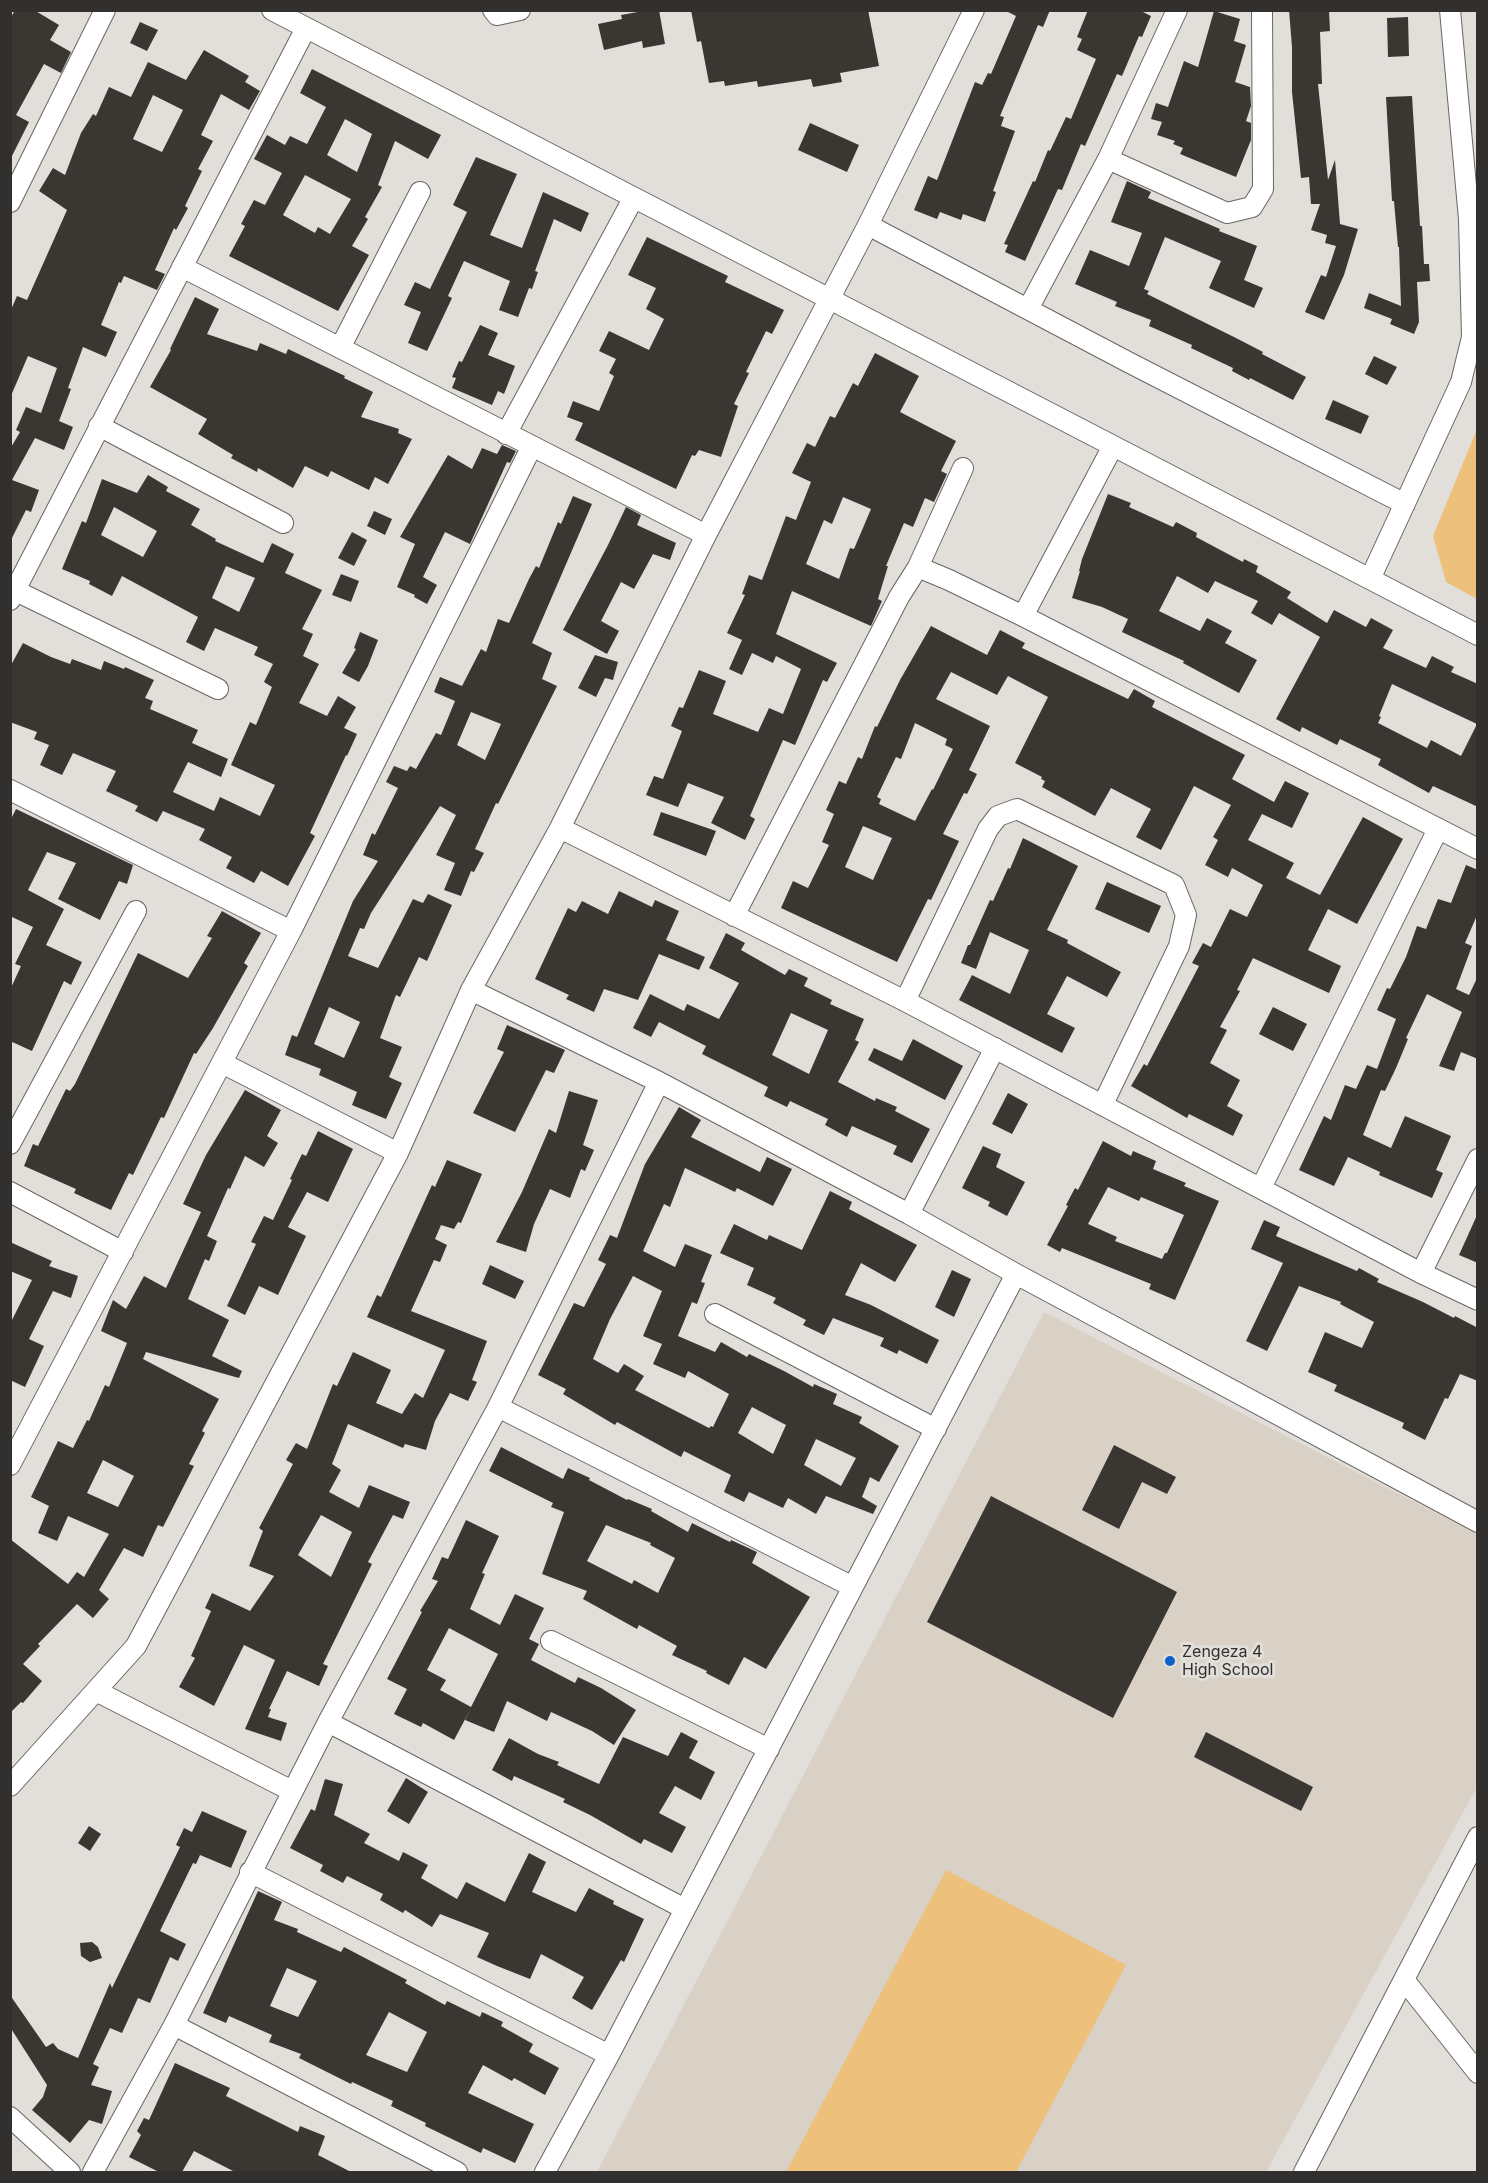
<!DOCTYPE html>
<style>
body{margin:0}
#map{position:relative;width:1488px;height:2183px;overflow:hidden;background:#e2ded9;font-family:Inter,sans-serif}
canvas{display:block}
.frame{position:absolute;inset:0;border:12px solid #31302e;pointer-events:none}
</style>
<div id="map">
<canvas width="1488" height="2183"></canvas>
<div class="frame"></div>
</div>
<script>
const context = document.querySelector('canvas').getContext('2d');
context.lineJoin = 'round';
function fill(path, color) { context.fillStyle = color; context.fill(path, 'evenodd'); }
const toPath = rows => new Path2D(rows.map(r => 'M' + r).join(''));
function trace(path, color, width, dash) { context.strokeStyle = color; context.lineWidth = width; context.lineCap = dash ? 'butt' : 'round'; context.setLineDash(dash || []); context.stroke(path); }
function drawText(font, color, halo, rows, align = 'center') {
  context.font = font + ' Inter,sans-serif'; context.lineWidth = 6; context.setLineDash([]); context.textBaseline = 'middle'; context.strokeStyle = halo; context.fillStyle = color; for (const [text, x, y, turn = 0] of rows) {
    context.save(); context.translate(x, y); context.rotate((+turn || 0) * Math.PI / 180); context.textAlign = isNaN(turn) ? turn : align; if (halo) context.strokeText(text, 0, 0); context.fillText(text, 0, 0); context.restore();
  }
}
const built = toPath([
 [1044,1312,1477,1534,1477,1787,1266,2172,597,2172]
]);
const green = toPath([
 [1477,429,1478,599,1477,599,1446,582,1433,536],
 [946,1870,1126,1965,1016,2172,786,2172]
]);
const building = toPath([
 [15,10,34,10,59,25,50,40,71,52,61,73,44,64,16,115,29,122,10,160,10,19],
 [649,10,659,10,665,44,643,48,642,41,604,50,598,24,622,19,621,15],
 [691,10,868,10,879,66,840,73,842,82,813,87,811,79,758,87,757,81,725,86,724,81,709,83,701,41,697,42],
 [1004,10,1050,10,1043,27,1038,25,1000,116,1004,117,1001,126,1015,131,993,191,996,192,985,222,963,214,961,220,940,212,937,219,914,210,928,176,937,180,975,82,982,85,988,73,991,74,1016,16],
 [1088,10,1139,10,1151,16,1142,37,1139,36,1122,76,1117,74,1085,146,1081,144,1062,190,1058,189,1025,261,1005,252,1008,245,1004,244,1033,181,1035,182,1048,150,1050,151,1066,117,1071,119,1096,59,1077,50,1082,39,1077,37],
 [1289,10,1329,10,1330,31,1320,32,1322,84,1318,84,1328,180,1335,160,1340,224,1358,229,1344,275,1324,320,1305,312,1321,275,1326,277,1336,246,1325,243,1327,235,1311,230,1320,204,1311,204,1309,177,1301,178,1292,92,1292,47],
 [1214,11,1240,19,1234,41,1246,45,1235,82,1250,87,1251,106,1246,121,1251,123,1251,140,1236,177,1180,154,1183,148,1173,144,1175,141,1157,135,1162,122,1151,119,1156,103,1168,107,1184,61,1198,67],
 [1408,17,1409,56,1388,57,1387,18],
 [140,22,158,30,147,51,130,43],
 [204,50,249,76,245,82,260,91,249,110,221,94,201,135,213,141,198,169,202,171,185,206,188,208,176,230,174,228,155,270,165,274,157,290,124,276,121,283,119,282,101,325,117,332,106,357,83,347,68,388,71,389,59,421,73,427,64,450,35,438,12,480,39,490,31,512,26,510,10,542,10,449,20,432,16,430,26,407,41,413,57,368,28,356,10,398,10,312,17,296,27,300,67,210,39,191,53,168,65,175,81,133,93,114,96,116,109,87,131,97,148,62,186,80],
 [153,95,183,110,162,152,133,139],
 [312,69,441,135,428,159,395,141,378,185,382,187,365,217,368,219,352,246,369,255,338,311,229,256,245,226,241,224,254,200,265,205,282,173,254,159,267,135,285,145,290,136,307,144,326,107,300,93],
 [345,119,372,134,357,172,327,155],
 [305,175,351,199,330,234,318,227,315,233,283,215],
 [1412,96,1420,226,1422,226,1424,264,1429,264,1430,281,1417,282,1419,322,1414,334,1390,324,1392,319,1364,308,1369,293,1401,306,1399,247,1398,247,1394,201,1392,201,1386,97],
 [810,123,859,145,847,172,798,150],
 [476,157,517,174,490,235,522,248,543,192,589,213,581,232,554,219,535,271,538,272,532,289,529,288,518,317,499,310,510,281,464,261,448,296,452,298,427,351,408,343,421,312,404,305,415,282,430,289,467,212,453,205],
 [1127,181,1151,192,1148,198,1220,229,1219,231,1257,246,1244,280,1263,288,1254,308,1209,288,1221,261,1165,237,1144,289,1149,291,1147,294,1236,338,1263,352,1262,354,1306,377,1293,400,1250,378,1249,380,1232,371,1233,368,1191,348,1192,345,1149,326,1151,320,1115,306,1117,302,1075,284,1090,250,1129,266,1142,233,1111,222],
 [647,237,728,276,725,282,784,310,772,334,766,331,746,372,749,373,734,404,738,406,721,457,699,450,695,456,692,455,676,489,575,440,583,423,567,417,573,401,599,411,614,376,609,373,616,359,599,351,609,331,649,350,664,319,646,309,656,288,628,275],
 [195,297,219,309,207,334,257,351,260,343,286,354,288,349,345,376,344,378,373,392,361,417,399,429,398,433,412,439,388,484,375,477,369,490,331,471,328,477,305,466,293,488,258,468,257,472,231,458,233,455,198,434,207,419,150,387,171,350,170,349],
 [480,325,498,333,488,355,515,366,504,394,498,391,492,405,452,388,456,378,452,377,459,361,462,362],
 [875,353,919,376,900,412,956,441,941,471,947,474,934,502,925,498,913,527,904,523,886,566,888,566,878,599,882,601,871,626,792,591,776,634,837,663,827,682,823,680,795,745,783,740,750,816,755,819,745,840,711,823,724,797,688,783,678,807,646,795,654,776,663,779,682,731,671,726,679,707,683,708,699,670,726,681,713,714,758,732,769,708,783,714,801,669,776,656,773,663,752,653,742,675,729,669,742,640,727,633,745,595,742,594,749,575,762,580,786,516,796,520,811,482,792,473,807,443,815,447,830,416,835,418,853,383,858,386],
 [843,497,871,509,854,549,850,548,839,579,806,564,824,520,832,524],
 [1374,356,1397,367,1387,385,1365,374],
 [1333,400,1369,416,1361,434,1325,419],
 [502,445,516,451,510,463,507,462,470,544,445,532,423,577,437,585,427,604,414,597,415,595,397,587,415,544,400,537,448,455,472,469,482,448,497,454],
 [148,475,168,487,166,491,200,509,191,525,216,539,215,541,263,563,272,543,294,554,285,573,322,590,302,629,313,634,303,656,319,664,299,703,327,716,338,696,356,707,344,728,357,734,347,756,346,755,310,833,315,836,288,886,261,871,254,883,226,868,232,857,199,840,205,829,163,811,157,822,135,811,138,806,106,791,116,771,73,753,62,775,40,765,49,745,34,739,37,732,10,722,10,667,23,643,51,657,70,664,72,659,101,670,104,661,124,669,125,667,154,680,145,698,153,701,150,709,198,730,192,743,228,759,221,777,188,762,173,792,214,811,220,797,260,816,275,785,231,765,250,722,256,725,272,687,264,682,273,664,254,655,258,647,215,628,204,651,186,642,198,617,122,576,112,596,89,584,90,581,62,569,82,521,86,523,102,479,137,493],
 [114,507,157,531,143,557,101,535],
 [226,566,255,578,239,612,212,598],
 [1108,494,1131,503,1129,507,1173,527,1176,522,1197,533,1196,537,1243,562,1244,559,1258,566,1256,572,1291,592,1287,598,1327,623,1334,610,1366,627,1371,618,1393,630,1383,648,1426,668,1432,656,1454,667,1451,672,1478,684,1478,807,1433,786,1429,793,1378,765,1381,759,1340,739,1337,745,1302,727,1300,732,1276,719,1320,637,1279,613,1272,625,1251,613,1258,601,1215,581,1208,593,1177,576,1159,611,1200,631,1207,618,1232,631,1225,643,1257,660,1239,693,1183,663,1184,661,1122,632,1128,619,1102,607,1072,598,1080,571,1079,571,1082,559],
 [1392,684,1477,724,1461,756,1431,740,1427,748,1378,723,1381,717,1379,716],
 [573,496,592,504,532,643,552,653,542,679,557,686,498,804,496,803,475,849,484,853,474,872,471,871,461,896,444,890,455,863,436,855,456,815,440,806,371,913,364,929,360,928,348,956,378,968,413,899,423,903,428,894,452,905,427,961,419,957,400,997,396,995,380,1038,402,1047,389,1077,402,1083,386,1119,352,1105,357,1092,319,1075,321,1069,285,1055,292,1035,297,1037,353,901,378,861,363,855,372,833,375,835,398,788,386,782,394,766,407,771,410,766,416,769,436,733,441,735,455,701,434,692,440,677,462,686,481,649,486,652,498,619,509,623,529,579,536,566,539,568,558,522,561,524],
 [471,712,501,724,485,760,457,745],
 [329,1007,360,1022,344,1058,314,1044],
 [626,507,641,515,637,525,676,543,670,560,653,554,634,589,621,582,601,621,619,631,607,654,563,630,608,545],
 [374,511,392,519,385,535,367,526],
 [352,532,367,540,354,566,338,558],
 [341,574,359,581,351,602,332,595],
 [931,626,987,655,1000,630,1025,643,1022,648,1128,699,1134,689,1155,701,1152,707,1245,755,1232,779,1274,802,1285,781,1309,793,1292,828,1262,814,1248,840,1294,863,1286,878,1320,895,1363,817,1403,839,1357,924,1328,909,1308,950,1341,966,1329,993,1253,958,1237,990,1240,991,1220,1027,1227,1030,1210,1063,1240,1080,1227,1106,1243,1115,1233,1136,1189,1114,1187,1118,1131,1086,1144,1064,1147,1066,1199,966,1192,963,1203,943,1211,947,1230,909,1247,917,1263,885,1232,868,1228,877,1205,865,1218,840,1213,837,1231,805,1194,786,1161,850,1136,837,1151,809,1111,788,1095,816,1042,787,1045,781,1041,779,1042,777,1015,763,1048,697,1008,676,997,695,951,672,936,699,990,726,969,770,977,774,967,794,964,793,943,834,959,841,931,900,928,899,897,962,781,908,793,881,808,888,829,845,822,842,834,814,826,810,839,781,846,784,858,757,862,759,875,726,877,727,900,680],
 [915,723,947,739,945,745,953,749,933,790,932,789,915,821,879,804,881,799,877,797,896,757,901,759],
 [863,826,892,838,873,880,845,867],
 [360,632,378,640,368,666,359,682,342,673,356,649,354,648],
 [595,655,618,662,613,680,605,678,596,697,578,688],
 [16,809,133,865,127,884,119,881,100,920,58,899,76,863,47,852,28,890,64,909,46,945,82,962,71,985,64,981,32,1051,10,1041,10,990,21,966,15,964,33,927,10,916,10,821],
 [661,812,716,831,706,856,653,835],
 [1023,838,1078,866,1047,930,1068,940,1067,943,1121,972,1107,997,1067,976,1047,1014,1075,1028,1062,1053,959,1000,972,975,1010,994,1029,950,990,932,976,969,961,963,968,945,970,945,990,900,993,901,1008,868,1010,869],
 [1466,865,1478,870,1478,913,1465,943,1472,946,1456,989,1469,995,1478,976,1478,1059,1461,1052,1454,1071,1439,1066,1462,1012,1427,994,1406,1038,1408,1039,1396,1068,1385,1091,1381,1090,1363,1135,1391,1148,1405,1116,1451,1136,1436,1170,1443,1173,1432,1198,1379,1175,1380,1172,1348,1157,1334,1186,1299,1170,1324,1116,1331,1120,1345,1085,1356,1089,1367,1065,1377,1069,1396,1019,1377,1010,1387,988,1390,989,1406,957,1417,926,1426,929,1438,899,1451,903],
 [1107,882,1161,906,1149,933,1095,909],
 [619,891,652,907,655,900,679,911,666,940,705,957,699,970,659,954,638,1000,604,989,594,1012,566,999,569,995,535,979,568,908,576,912,582,901,608,914],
 [222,911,261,933,244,963,248,966,213,1028,196,1054,194,1053,164,1118,161,1117,133,1175,129,1173,111,1210,74,1193,76,1189,24,1166,33,1144,38,1146,66,1089,70,1091,75,1084,138,953,188,978,212,938,207,936],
 [726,933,745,943,741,950,785,975,789,969,808,978,804,986,832,1000,830,1004,864,1019,855,1040,859,1042,838,1082,875,1101,876,1098,897,1107,895,1111,930,1129,912,1163,893,1154,897,1146,852,1126,847,1137,825,1125,828,1119,790,1101,787,1107,764,1096,768,1087,702,1054,706,1046,659,1022,651,1037,633,1028,650,994,684,1011,687,1004,719,1019,739,983,709,968],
 [791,1013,828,1030,809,1074,772,1055],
 [1273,1007,1307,1024,1293,1051,1259,1034],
 [507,1025,565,1050,554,1073,546,1070,515,1132,473,1113,504,1052,497,1049],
 [913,1039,963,1066,945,1100,868,1060,874,1048,902,1061],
 [245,1090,281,1110,267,1136,278,1143,264,1167,245,1156,230,1189,228,1188,207,1236,217,1241,209,1261,205,1259,188,1299,229,1320,212,1356,242,1371,239,1378,146,1352,143,1359,219,1399,202,1431,205,1433,189,1464,194,1466,163,1527,158,1525,143,1557,124,1548,99,1590,109,1599,93,1618,77,1604,38,1644,40,1646,23,1664,42,1681,23,1703,21,1702,10,1713,10,1539,68,1584,77,1572,84,1577,109,1534,68,1516,57,1541,38,1533,49,1506,31,1497,58,1441,73,1448,87,1420,89,1421,105,1385,109,1387,127,1343,101,1331,113,1300,126,1309,144,1276,166,1288,201,1212,183,1204,206,1155],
 [103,1460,134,1476,118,1507,87,1493],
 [569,1091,598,1100,583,1145,594,1150,585,1171,581,1169,570,1198,550,1189,534,1224,526,1252,496,1242,522,1192,549,1129,556,1133],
 [1008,1093,1028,1104,1012,1134,992,1124],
 [679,1107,701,1120,691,1137,760,1172,767,1157,792,1169,773,1206,737,1188,735,1192,685,1168,670,1207,664,1204,643,1251,675,1267,685,1244,712,1255,701,1282,705,1283,697,1304,692,1302,678,1336,715,1352,721,1342,747,1357,749,1354,784,1371,813,1387,814,1384,837,1394,833,1404,862,1417,859,1423,899,1446,879,1482,870,1477,862,1497,877,1506,873,1514,826,1496,816,1514,788,1498,783,1508,749,1492,744,1502,724,1492,731,1475,684,1451,681,1457,617,1422,615,1425,563,1394,566,1389,538,1375,574,1303,584,1307,606,1264,598,1260,610,1235,617,1238,645,1164],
 [633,1276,662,1291,643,1336,662,1344,653,1364,685,1378,688,1371,729,1394,713,1427,711,1426,709,1428,635,1390,644,1376,624,1364,618,1373,593,1359,610,1319],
 [752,1407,786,1425,773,1454,738,1433],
 [816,1439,856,1458,841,1486,804,1465],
 [318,1131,353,1149,328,1202,307,1192,288,1227,306,1236,278,1295,259,1286,245,1315,227,1306,256,1244,251,1242,264,1216,273,1220,292,1180,290,1179,302,1154,306,1156],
 [1103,1141,1131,1156,1133,1151,1156,1161,1153,1169,1186,1183,1184,1186,1219,1201,1175,1300,1149,1289,1151,1284,1062,1248,1060,1252,1047,1245,1068,1206,1066,1205,1075,1188,1078,1190],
 [1108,1187,1139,1201,1141,1197,1184,1215,1167,1253,1165,1253,1162,1259,1115,1241,1117,1237,1088,1224],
 [983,1146,1001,1154,996,1167,1025,1182,1007,1216,988,1206,990,1202,962,1188],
 [447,1160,482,1174,461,1223,458,1222,454,1229,441,1225,435,1239,447,1245,440,1262,434,1260,411,1311,487,1341,472,1380,477,1382,468,1401,450,1393,435,1421,426,1450,405,1444,403,1448,348,1424,332,1464,341,1470,329,1492,359,1508,369,1485,410,1502,403,1519,393,1515,368,1562,372,1564,323,1664,328,1666,319,1686,287,1671,269,1709,271,1709,268,1717,287,1723,281,1741,245,1729,275,1660,244,1645,214,1706,179,1687,195,1658,191,1656,211,1611,205,1608,212,1593,250,1611,274,1576,249,1566,263,1531,259,1528,293,1464,286,1460,296,1443,307,1449,333,1384,337,1386,353,1352,391,1370,376,1403,402,1414,415,1393,423,1398,445,1350,367,1317,377,1295,381,1297,432,1185,435,1187],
 [321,1515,352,1532,331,1577,298,1555],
 [830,1191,852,1202,849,1209,917,1245,895,1282,861,1263,845,1295,871,1305,939,1340,927,1364,899,1350,897,1354,880,1346,884,1338,833,1318,824,1335,803,1325,806,1320,773,1303,776,1298,747,1285,754,1268,720,1253,734,1224,767,1240,769,1235,802,1250],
 [1478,1213,1478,1263,1459,1255],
 [1264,1220,1280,1227,1276,1236,1357,1271,1359,1268,1379,1279,1377,1282,1423,1302,1454,1318,1455,1316,1478,1328,1478,1381,1460,1374,1448,1399,1445,1398,1425,1440,1402,1428,1404,1423,1334,1391,1337,1385,1308,1372,1325,1332,1362,1348,1374,1322,1340,1304,1341,1302,1299,1286,1267,1351,1246,1341,1283,1263,1251,1249],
 [10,1242,52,1261,49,1266,78,1276,71,1298,53,1291,29,1339,44,1346,25,1387,10,1380,10,1324,32,1280,10,1271],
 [490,1265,524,1281,515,1299,482,1284],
 [952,1270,971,1279,954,1317,935,1307],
 [1114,1445,1176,1477,1167,1494,1142,1482,1119,1529,1082,1510],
 [501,1447,563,1479,568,1468,590,1478,589,1480,627,1500,628,1499,652,1509,651,1511,688,1532,692,1523,730,1542,731,1540,757,1552,752,1563,810,1597,766,1669,744,1657,729,1685,706,1673,707,1671,672,1655,677,1646,639,1625,637,1629,583,1599,587,1591,542,1574,564,1512,551,1507,553,1503,489,1471],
 [606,1525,651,1543,650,1545,675,1558,658,1593,634,1580,632,1584,587,1561],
 [991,1496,1177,1592,1113,1718,927,1622],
 [466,1520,499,1536,482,1573,485,1574,470,1609,500,1625,515,1594,544,1608,529,1639,539,1644,531,1660,575,1683,578,1677,601,1688,636,1710,614,1745,592,1731,551,1712,547,1721,507,1701,494,1732,465,1720,470,1710,454,1740,423,1723,421,1727,394,1714,407,1689,387,1679,422,1612,420,1611,438,1581,432,1579,442,1557,448,1559],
 [449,1628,498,1654,471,1707,440,1690,446,1680,427,1670],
 [681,1732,698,1741,689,1758,715,1772,701,1800,675,1786,659,1813,686,1827,672,1853,644,1839,641,1844,590,1815,563,1802,565,1799,514,1776,512,1781,492,1770,509,1738,538,1754,559,1762,557,1765,599,1784,623,1737,668,1756],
 [1206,1732,1313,1787,1301,1811,1194,1757],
 [406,1778,428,1792,409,1824,387,1811],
 [325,1779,343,1784,334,1815,370,1834,364,1843,399,1861,403,1852,428,1865,421,1878,457,1899,466,1882,505,1902,529,1853,546,1862,532,1892,576,1912,589,1888,614,1901,613,1904,644,1919,624,1962,621,1960,592,2010,572,1998,584,1977,541,1954,530,1979,497,1966,477,1957,489,1933,440,1914,432,1927,405,1910,403,1913,380,1900,383,1894,347,1876,343,1883,320,1871,323,1865,290,1848,311,1809,315,1811],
 [202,1811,247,1831,231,1868,200,1855,196,1864,193,1863,160,1931,186,1944,178,1961,170,1957,150,2003,138,1998,122,2033,110,2028,93,2064,99,2067,91,2085,112,2091,102,2124,89,2120,70,2143,32,2110,43,2097,47,2085,10,2027,10,1995,46,2047,53,2043,58,2049,78,2058,110,1983,112,1988,180,1847,176,1845,184,1828,192,1832],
 [89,1826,101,1834,90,1851,78,1843],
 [258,1891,282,1902,274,1920,298,1929,297,1932,341,1952,344,1947,407,1980,405,1983,445,2005,447,2001,480,2017,482,2012,503,2022,501,2026,533,2044,529,2052,559,2068,545,2095,514,2078,512,2081,483,2065,468,2093,534,2124,515,2163,483,2148,481,2153,425,2126,426,2123,391,2106,393,2101,352,2082,351,2084,299,2058,301,2054,269,2042,272,2035,229,2016,226,2023,203,2013],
 [287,1968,317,1981,298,2017,270,2006],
 [389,2012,427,2032,407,2072,366,2055],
 [92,1942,98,1947,102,1958,90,1962,81,1956,80,1943],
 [175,2063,230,2088,226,2096,298,2132,300,2126,325,2136,318,2155,351,2172,235,2172,194,2151,182,2172,159,2172,129,2157,141,2135,137,2131,144,2118,149,2120]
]);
const minor = toPath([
 [272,10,1478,635],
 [493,10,497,15,520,10],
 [1108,159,1227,213,1252,207,1263,189,1262,10],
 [10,202,105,10],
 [868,225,1128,362,1405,504],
 [182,267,706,535],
 [1028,309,1108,159,1177,10],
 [340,348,420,192],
 [99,426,283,523],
 [506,434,633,199],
 [918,567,963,468],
 [1370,579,1461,382,1472,337,1469,219,1450,10],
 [16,591,218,689],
 [10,600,306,28],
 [1023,616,1113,446],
 [10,790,291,931],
 [560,828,905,1001,1421,1273,1478,1300],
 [734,916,899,597,918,567,949,580,1023,616,1478,849],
 [471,990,659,1082,909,1214,1016,1274,1478,1522],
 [905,1001,988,829,998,816,1017,809,1174,885,1186,915,1179,946,1103,1104],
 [222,1063,398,1153],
 [10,1144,136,911],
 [1261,1188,1438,829],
 [10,1192,123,1252],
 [909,1214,995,1048],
 [1421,1273,1478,1159],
 [715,1314,936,1429],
 [498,1407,853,1587],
 [10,1465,291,931,532,446],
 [551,1641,769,1749],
 [96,1691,292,1791],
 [328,1722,685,1909],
 [10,1786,136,1646,398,1153,471,990,560,828,706,535,868,225,974,10],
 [250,1872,609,2055],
 [1405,1981,1478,2073],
 [174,2025,457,2172],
 [10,2117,70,2172],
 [93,2172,174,2025,328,1722,498,1407,659,1082],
 [545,2172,609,2055,1016,1274],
 [1304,2172,1478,1837]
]);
const markers = [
 [1170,1661,6,"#0c61ca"]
];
const poiNames = [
 ["Zengeza 4",1182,1652],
 ["High School",1182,1670]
];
fill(built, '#d9d1c6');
fill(green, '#edc17b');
fill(building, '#3a3733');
trace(minor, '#696662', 22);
trace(minor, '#fff', 20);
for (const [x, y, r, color] of markers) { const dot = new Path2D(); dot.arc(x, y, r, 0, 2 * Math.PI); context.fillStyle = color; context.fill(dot); trace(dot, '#e2ded9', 2); }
drawText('16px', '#31302e', '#e2ded9', poiNames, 'left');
</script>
